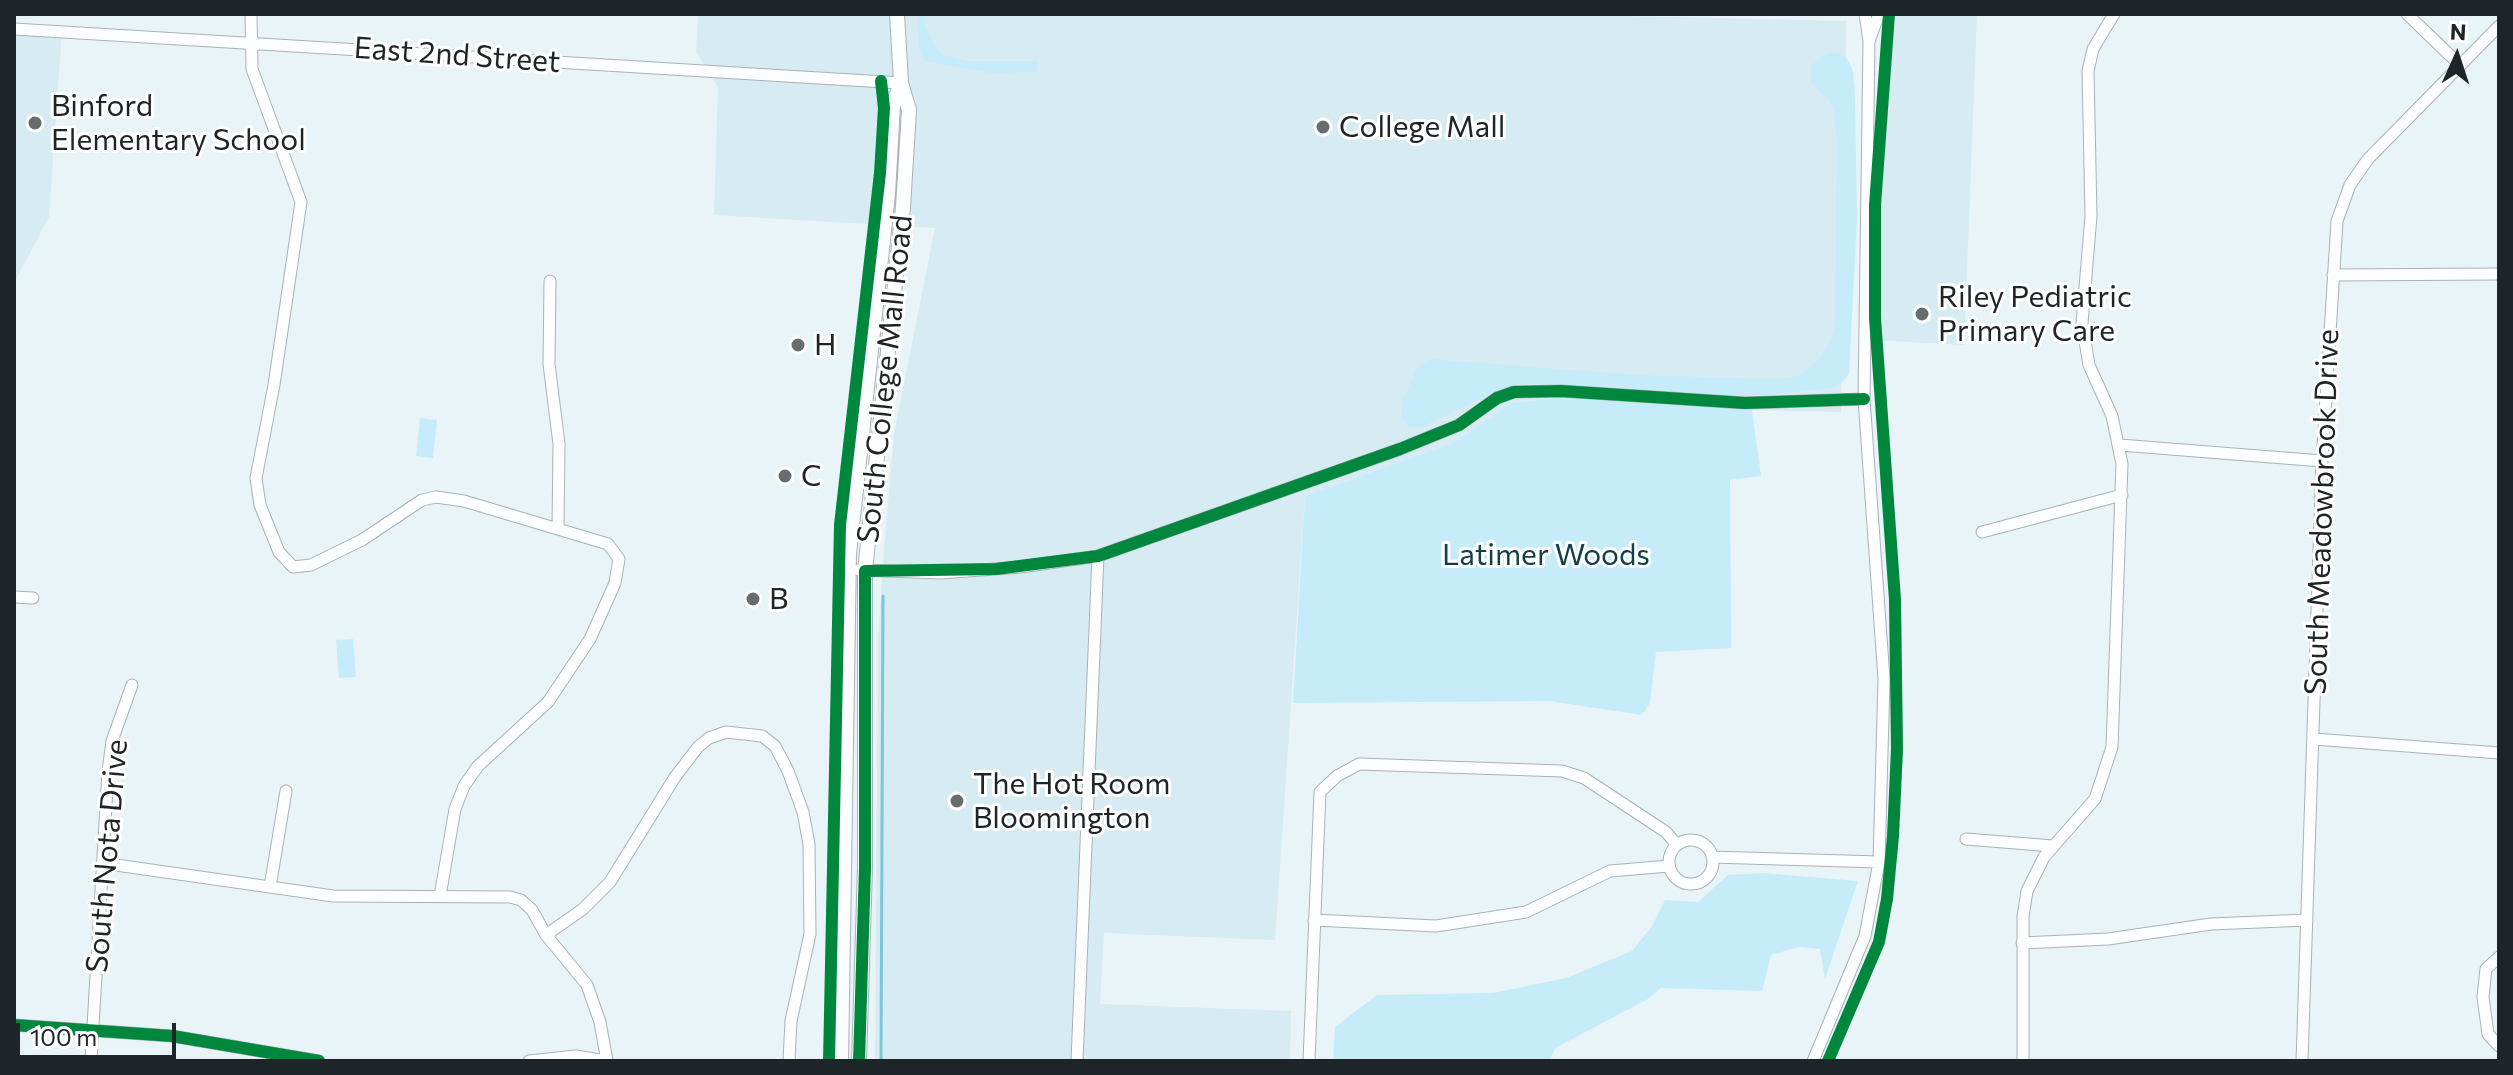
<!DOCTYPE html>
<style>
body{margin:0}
#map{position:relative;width:2513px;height:1075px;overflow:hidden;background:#e9f4f8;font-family:Commissioner,sans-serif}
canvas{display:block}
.frame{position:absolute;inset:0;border:16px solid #1e2528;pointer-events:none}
.north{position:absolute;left:2417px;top:16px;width:80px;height:80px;-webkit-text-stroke:6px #fff;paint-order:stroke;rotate:3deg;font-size:22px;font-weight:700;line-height:32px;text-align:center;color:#1e2528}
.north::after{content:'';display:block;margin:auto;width:28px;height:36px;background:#1e2528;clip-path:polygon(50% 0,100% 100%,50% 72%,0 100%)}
.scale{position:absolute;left:16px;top:1023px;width:160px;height:36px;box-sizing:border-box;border:4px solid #1e2528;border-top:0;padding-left:10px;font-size:24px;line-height:28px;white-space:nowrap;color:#1e2528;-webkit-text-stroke:6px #fff;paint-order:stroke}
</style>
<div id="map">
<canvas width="2513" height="1075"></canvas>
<div class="frame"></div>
<div class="north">N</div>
<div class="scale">100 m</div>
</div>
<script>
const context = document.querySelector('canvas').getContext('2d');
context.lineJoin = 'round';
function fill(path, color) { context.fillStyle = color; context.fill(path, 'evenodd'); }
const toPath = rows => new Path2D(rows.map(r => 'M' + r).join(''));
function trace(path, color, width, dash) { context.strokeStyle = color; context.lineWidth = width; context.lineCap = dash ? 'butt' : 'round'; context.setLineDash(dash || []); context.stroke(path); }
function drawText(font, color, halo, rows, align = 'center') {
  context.font = font + ' Commissioner,sans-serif'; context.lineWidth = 6; context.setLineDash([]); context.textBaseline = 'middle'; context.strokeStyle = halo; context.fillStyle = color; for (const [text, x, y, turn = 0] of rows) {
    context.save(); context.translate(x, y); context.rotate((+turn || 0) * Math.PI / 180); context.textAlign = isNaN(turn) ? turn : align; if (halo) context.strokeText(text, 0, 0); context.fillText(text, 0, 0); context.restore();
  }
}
const built = toPath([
 [698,14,1536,14,1846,21,1841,412,1752,410,1566,397,1511,403,1453,443,1305,496,1275,940,1104,933,1100,1004,1291,1011,1290,1061,875,1061,878,642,884,550,894,434,935,228,714,215,718,87,696,52],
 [1884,14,1977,14,1964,345,1871,340,1870,199],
 [14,27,62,30,49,217,14,283]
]);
const green = toPath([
 [917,14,922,14,925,27,941,54,966,61,1038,61,1036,72,990,73,925,61,919,50],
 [1831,53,1845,56,1853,70,1855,95,1857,218,1849,374,1841,383,1831,388,1747,397,1527,384,1498,391,1419,428,1406,425,1401,415,1403,400,1417,368,1430,359,1635,375,1779,379,1798,376,1819,360,1831,340,1835,323,1837,141,1834,111,1829,99,1811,83,1811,67,1820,57],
 [1566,397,1752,410,1761,476,1730,480,1731,648,1656,652,1650,703,1642,715,1549,701,1293,703,1305,496,1453,443,1511,403],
 [420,418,437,420,433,458,416,456],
 [353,639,356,677,339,678,336,640],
 [1763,873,1858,881,1825,979,1820,949,1799,947,1771,955,1762,991,1661,988,1648,999,1555,1048,1550,1061,1333,1061,1335,1027,1377,995,1493,993,1566,978,1632,951,1652,926,1665,900,1698,902,1728,875]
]);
const stream = toPath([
 [881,1061,883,596]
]);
const minor = toPath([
 [251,14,252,69,301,202,274,385,256,478,260,505,279,552,293,567,311,565,362,540,422,500,436,497,464,501,608,544,619,559,615,583,590,639,548,702,478,766,464,786,455,809,440,896],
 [2407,14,2460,65],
 [14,29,901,83],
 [1869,41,1879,14],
 [2333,275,2499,274],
 [550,281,549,364,559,444,558,528],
 [2120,445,2322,461],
 [1982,532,2122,495],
 [859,570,941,573,1021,567,1098,556,1400,449,1459,425,1497,398,1514,392,1561,391,1745,403,1864,399],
 [14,597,33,598],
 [2314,739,2499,753],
 [1966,839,2053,846],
 '1669 862a22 22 0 1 1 44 0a22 22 0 1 1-44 0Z',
 [1712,857,1879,862],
 [102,863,333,896,510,897,521,900,532,910,546,935,587,985,600,1022,607,1061],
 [270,887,286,791],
 [1314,920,1436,926,1526,912,1610,871,1669,866],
 [546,935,583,909,610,882,675,777,698,747,709,738,726,732,762,736,775,746,788,771,803,812,809,844,810,934,791,1021,789,1061],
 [2022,943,2108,939,2211,924,2307,920],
 [2499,957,2486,969,2483,997,2488,1034,2499,1046],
 [14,1025,172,1036,319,1061],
 [91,1061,108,771,112,741,132,685],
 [529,1061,576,1056,606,1061],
 [1077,1061,1098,556],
 [1309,1061,1320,792,1337,776,1359,764,1562,771,1584,778,1666,832,1677,845],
 [1813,1061,1865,936,1879,862,1884,679,1864,399,1869,41,1865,14],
 [2023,1061,2023,917,2027,891,2044,857,2095,799,2112,747,2122,464,2112,416,2089,365,2082,323,2091,216,2088,71,2093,49,2114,14],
 [2302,1061,2322,461,2337,221,2350,185,2368,159,2499,26]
]);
const major = toPath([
 [841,1061,849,554,888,194,893,105,901,83],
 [859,1061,865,868,865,571,903,207,909,110,901,83,897,14]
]);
const cycleway = toPath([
 [14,1025,172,1036,319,1061],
 [829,1061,840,525,880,173,884,108,881,81],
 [859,1061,865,868,865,571,996,569,1098,556,1400,449,1459,425,1497,398,1514,392,1561,391,1745,403,1864,399],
 [1828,1061,1879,942,1887,899,1893,836,1897,749,1895,600,1875,318,1875,205,1889,14]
]);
const markers = [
 [35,123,8,"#656d71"],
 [1323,127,8,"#656d71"],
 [1922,314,8,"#656d71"],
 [798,345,8,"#656d71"],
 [785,476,8,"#656d71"],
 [753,599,8,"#656d71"],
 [957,801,8,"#656d71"]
];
const streetNames = [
 ["East 2nd Street",457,55,4],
 ["South College Mall Road",885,379,-84],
 ["South Meadowbrook Drive",2322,512,-88],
 ["South Nota Drive",107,856,-85]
];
const poiNames = [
 ["Binford",51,106],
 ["Elementary School",51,140],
 ["College Mall",1339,127],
 ["Riley Pediatric",1938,297],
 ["Primary Care",1938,331],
 ["H",814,345],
 ["C",801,476],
 ["B",769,599],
 ["The Hot Room",973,784],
 ["Bloomington",973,818]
];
const parkNames = [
 ["Latimer Woods",1546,555]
];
fill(built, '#d6ebf2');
fill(green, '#c6ecf9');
trace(stream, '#7cc6dd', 3);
trace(minor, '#aab2b5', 13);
trace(major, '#aab2b5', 16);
trace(minor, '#fcfdfe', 11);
trace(major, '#fcfdfe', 14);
trace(cycleway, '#00873e', 12);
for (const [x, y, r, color] of markers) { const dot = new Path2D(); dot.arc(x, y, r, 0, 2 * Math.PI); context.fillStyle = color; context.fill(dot); trace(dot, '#fff', 3); }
drawText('30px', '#1e2528', '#fff', streetNames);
drawText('30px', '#1e2528', '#fff', poiNames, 'left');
drawText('30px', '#123f4c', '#fff', parkNames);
</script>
